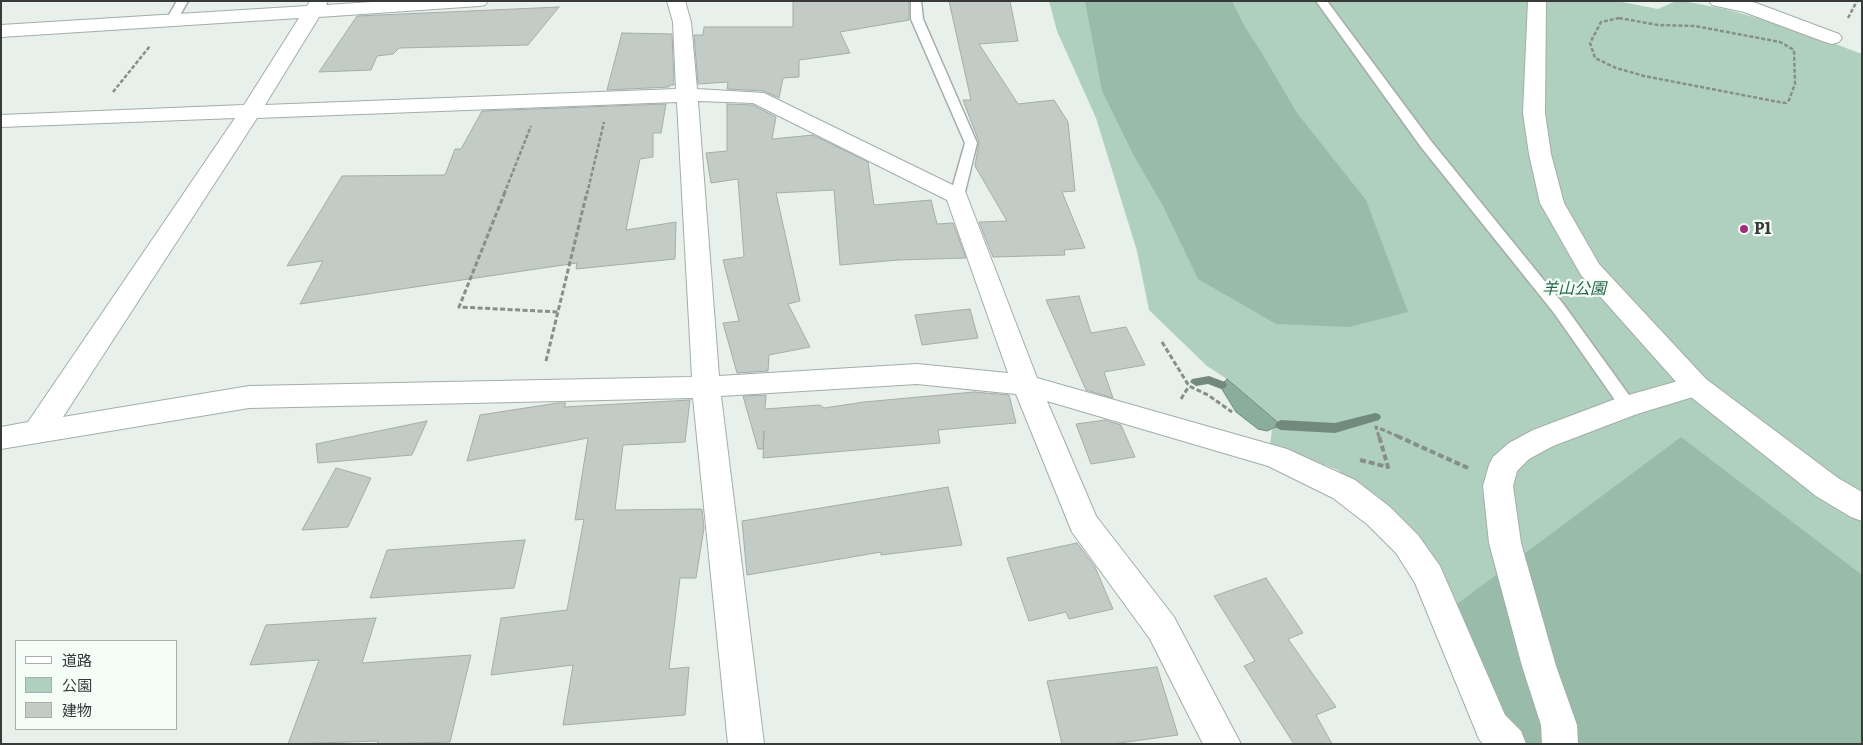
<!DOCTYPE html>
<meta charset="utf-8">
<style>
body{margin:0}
#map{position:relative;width:1863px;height:745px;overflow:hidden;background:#e7f0eb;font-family:Literata,"Noto Sans JP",serif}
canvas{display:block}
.frame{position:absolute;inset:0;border:2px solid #373a38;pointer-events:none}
.legend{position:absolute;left:15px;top:640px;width:162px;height:90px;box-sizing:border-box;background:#f4fdf8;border:1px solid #a8afab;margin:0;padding:6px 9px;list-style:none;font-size:15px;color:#373a38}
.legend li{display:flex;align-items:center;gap:10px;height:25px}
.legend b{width:25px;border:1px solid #a8afab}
</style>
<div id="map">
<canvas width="1863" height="745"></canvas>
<div class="frame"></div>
<ul class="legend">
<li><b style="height:6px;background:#fff"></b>道路</li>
<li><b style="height:14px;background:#afd0bf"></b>公園</li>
<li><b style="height:14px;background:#c2cbc6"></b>建物</li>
</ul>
</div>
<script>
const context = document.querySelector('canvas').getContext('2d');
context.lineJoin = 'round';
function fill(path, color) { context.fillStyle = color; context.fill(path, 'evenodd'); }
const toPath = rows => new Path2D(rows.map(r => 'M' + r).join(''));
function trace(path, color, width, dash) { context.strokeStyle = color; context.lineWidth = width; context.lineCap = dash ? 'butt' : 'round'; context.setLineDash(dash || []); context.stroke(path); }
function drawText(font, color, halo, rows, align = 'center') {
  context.font = font + ' Literata,"Noto Sans JP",serif'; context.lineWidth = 4.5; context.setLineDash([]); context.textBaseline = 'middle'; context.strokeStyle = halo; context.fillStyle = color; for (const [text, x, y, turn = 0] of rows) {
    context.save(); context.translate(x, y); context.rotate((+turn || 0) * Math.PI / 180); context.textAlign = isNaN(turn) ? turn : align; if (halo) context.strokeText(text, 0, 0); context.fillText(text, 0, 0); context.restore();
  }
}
const green = toPath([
 [1049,1,1617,1,1658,9,1676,1,1683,1,1725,9,1793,28,1862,54,1862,744,1511,725,1419,536,1338,470,1270,444,1272,430,1280,424,1227,379,1207,366,1149,310,1137,251,1096,118,1057,31]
]);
const forest = toPath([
 [1085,1,1232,1,1245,27,1263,55,1297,113,1366,200,1408,312,1349,327,1276,324,1198,279,1163,206,1134,156,1102,91],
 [1681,437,1862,575,1862,744,1504,744,1449,610]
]);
const water = toPath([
 [1227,379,1281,425,1267,431,1258,429,1236,412,1220,386,1227,379]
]);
const stream = toPath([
 [1209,376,1225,382,1227,385,1225,388,1221,389,1208,384,1196,386,1190,382,1192,379,1209,376],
 [1375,413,1379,414,1381,417,1379,420,1335,433,1281,430,1277,428,1275,425,1277,422,1281,420,1335,423,1375,413]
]);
const building = toPath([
 [793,1,909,1,909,20,840,32,850,53,799,60,799,77,783,78,779,98,764,91,727,89,728,82,698,84,694,35,703,35,704,27,793,27,793,1],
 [949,1,1010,1,1018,41,979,44,1018,104,1054,100,1068,122,1075,191,1062,192,1085,248,1064,250,1065,255,993,257,979,222,1007,221,975,166,979,142,963,100,971,100,949,1],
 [559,7,528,45,399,48,393,54,377,56,371,70,319,72,357,16,559,7],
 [622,33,672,34,674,85,670,85,669,87,607,90,622,33],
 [666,104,661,133,653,133,653,157,640,159,626,230,676,222,675,259,576,269,577,263,300,304,323,261,287,266,342,176,445,175,455,149,461,149,482,111,666,104],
 [727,104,753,105,776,117,772,139,813,135,868,162,874,205,931,200,937,224,953,223,966,258,898,260,840,265,834,190,776,193,800,301,788,304,810,347,769,355,768,371,737,373,723,323,739,321,723,260,744,257,738,179,711,183,706,153,727,151,727,104],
 [1079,296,1091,333,1126,327,1145,365,1104,372,1113,398,1086,390,1046,300,1079,296],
 [970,309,978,338,922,345,915,315,970,309],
 [974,392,1009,395,1016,423,938,430,940,443,763,458,764,431,763,449,758,449,743,396,766,395,765,409,820,405,824,408,864,402,974,392],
 [690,400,685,442,623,445,615,510,702,509,704,528,696,578,680,578,669,669,689,667,685,715,563,725,573,665,491,675,501,618,567,610,584,519,575,520,588,438,467,461,480,415,558,403,566,403,564,407,690,400],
 [1105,420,1121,425,1135,457,1091,464,1076,424,1105,420],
 [427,421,412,455,318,463,316,444,427,421],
 [336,468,371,478,348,527,302,530,336,468],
 [948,487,962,545,881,555,881,552,747,575,742,521,948,487],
 [525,540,514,588,370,598,387,550,525,540],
 [1077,543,1095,567,1113,609,1069,619,1066,612,1029,621,1007,558,1077,543],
 [1266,578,1303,633,1288,639,1336,707,1316,715,1332,744,1294,744,1244,666,1255,661,1214,596,1266,578],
 [376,618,362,663,471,655,450,742,377,744,378,741,288,744,319,660,250,665,266,625,376,618],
 [1157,667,1178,735,1112,744,1062,744,1047,681,1157,667]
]);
const pathFar2 = toPath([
 [1619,18,1658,25,1695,26,1780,42,1794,50,1795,84,1789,100,1786,103,1779,102,1644,76,1616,68,1595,58,1590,43,1601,22,1619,18],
 [1848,18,1857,1],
 [113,92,150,46],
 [504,194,531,126],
 [587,194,604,122]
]);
const pathFar1 = toPath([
 [505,192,459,307,558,312],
 [1162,342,1189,386,1208,395,1232,412],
 [546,361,587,192],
 [1181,399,1189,386],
 [1379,437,1376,427,1400,437]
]);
const path = toPath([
 [1397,436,1468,468],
 [1360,460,1388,467,1379,436]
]);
const lane = toPath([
 [177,1,188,1,176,22,168,22,166,20,177,1],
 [911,1,921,1,923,19,977,143,964,196,957,200,950,196,965,143,911,19,911,1],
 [1316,1,1327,1,1431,141,1564,305,1634,402,1636,406,1634,410,1628,412,1622,410,1554,313,1421,147,1316,1]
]);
const street = toPath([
 [310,1,328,1,326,5,387,1,488,1,485,5,479,6,319,17,265,105,676,89,673,22,667,1,685,1,691,22,697,89,764,93,965,191,1037,378,1287,449,1355,480,1390,507,1418,535,1440,566,1505,715,1521,731,1526,744,1483,744,1479,739,1415,583,1396,553,1368,525,1333,498,1268,466,1047,401,1096,516,1174,617,1241,744,1203,744,1150,639,1072,532,1016,394,917,384,721,396,764,744,728,744,693,398,249,408,1,449,1,427,28,422,235,118,1,127,1,115,244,105,299,18,1,37,1,25,307,6,310,1],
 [698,101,753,103,947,200,1008,373,917,364,719,376,698,101],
 [677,102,692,377,249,386,63,417,257,118,677,102],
 [1709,1,1748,1,1756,3,1839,34,1842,38,1839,42,1832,44,1825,42,1744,12,1712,5,1709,1],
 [1696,376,1706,379,1710,386,1706,393,1637,414,1553,446,1529,459,1517,471,1513,486,1521,543,1556,666,1577,725,1578,744,1542,744,1541,725,1522,666,1489,543,1483,486,1489,465,1493,457,1509,443,1533,430,1618,398,1696,376]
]);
const secondary = toPath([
 [1528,1,1546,1,1545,113,1551,154,1564,203,1599,264,1706,379,1838,478,1862,492,1862,521,1851,517,1816,496,1686,393,1581,275,1540,203,1529,154,1523,113,1528,1]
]);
const markers = [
 [1744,229,5,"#a42b80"]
];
const poiNames = [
 ["P1",1754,229]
];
const parkNames = [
 ["羊山公園",1574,289]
];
fill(green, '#afd0bf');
fill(forest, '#99bcaa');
fill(water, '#8bad9b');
trace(water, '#728a7d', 1);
fill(stream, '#728a7d');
fill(building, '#c2cbc6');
trace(building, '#a4ada8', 1);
trace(lane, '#a4ada8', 3);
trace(street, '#a4ada8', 2);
trace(secondary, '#a4ada8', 2);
trace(pathFar2, '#888e8a', 2.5, [4, 2]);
trace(pathFar1, '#888e8a', 3, [5, 2.5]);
trace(path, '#888e8a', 4, [6, 3]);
fill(lane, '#fff');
fill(street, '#fff');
fill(secondary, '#fff');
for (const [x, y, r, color] of markers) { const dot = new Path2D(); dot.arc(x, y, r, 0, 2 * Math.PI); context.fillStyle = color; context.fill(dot); trace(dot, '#f4fdf8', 2); }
drawText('bold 16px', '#373a38', '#f4fdf8', poiNames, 'left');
drawText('italic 16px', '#29654b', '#f4fdf8', parkNames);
</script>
